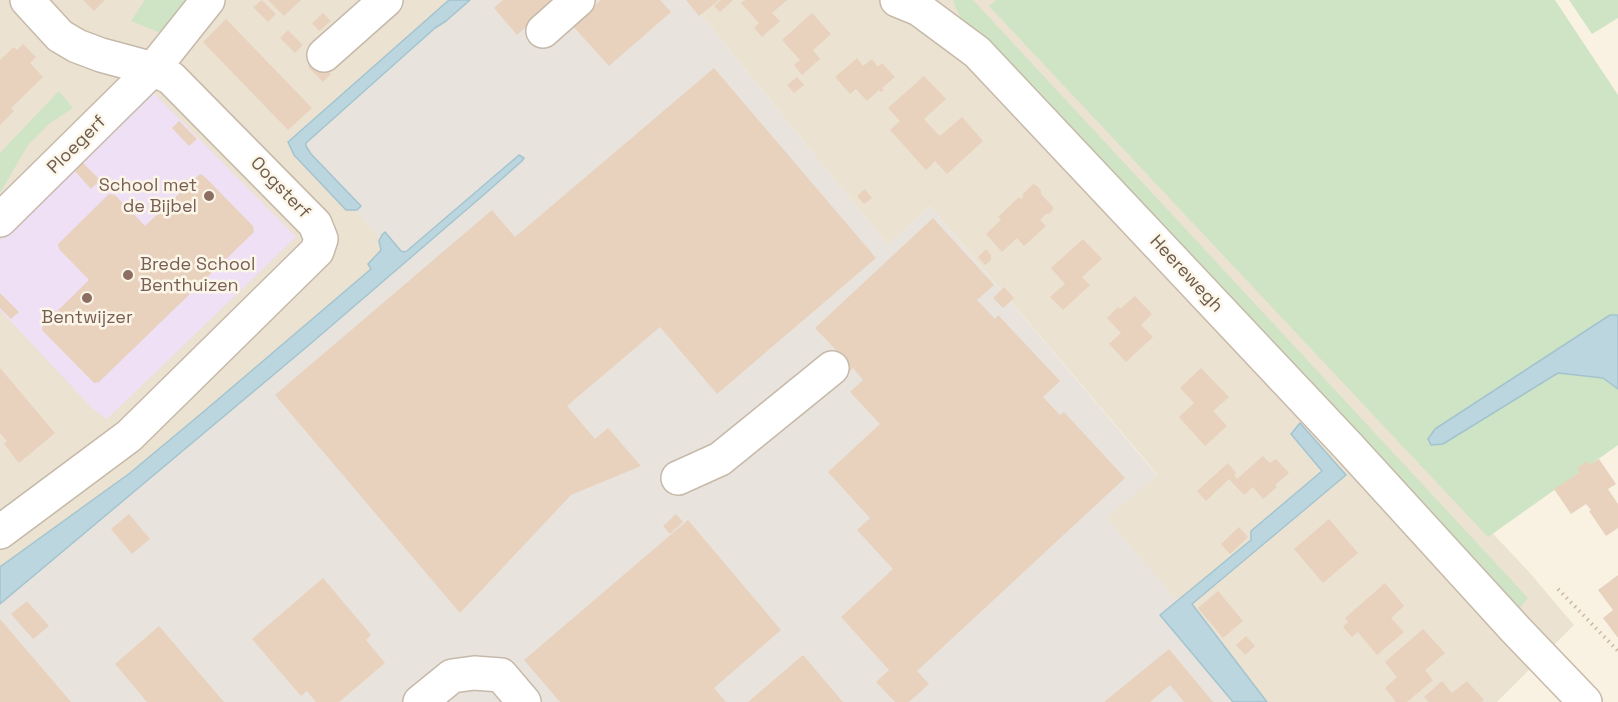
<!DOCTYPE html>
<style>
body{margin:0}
canvas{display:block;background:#f9f2e3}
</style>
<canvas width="1618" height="702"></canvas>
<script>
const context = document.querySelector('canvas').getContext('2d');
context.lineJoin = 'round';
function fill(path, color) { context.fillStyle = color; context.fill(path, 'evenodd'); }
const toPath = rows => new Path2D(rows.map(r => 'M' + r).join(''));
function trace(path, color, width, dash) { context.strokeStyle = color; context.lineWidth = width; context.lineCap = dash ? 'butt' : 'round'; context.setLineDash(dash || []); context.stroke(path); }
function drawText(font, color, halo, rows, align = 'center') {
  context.font = font + ' "Space Grotesk",sans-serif'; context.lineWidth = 5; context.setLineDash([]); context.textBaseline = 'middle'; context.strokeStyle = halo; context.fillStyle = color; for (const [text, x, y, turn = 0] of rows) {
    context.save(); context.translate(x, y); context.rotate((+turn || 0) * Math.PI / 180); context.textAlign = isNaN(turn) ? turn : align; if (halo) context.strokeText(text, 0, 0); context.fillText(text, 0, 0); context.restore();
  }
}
const residential = toPath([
 [0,0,457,0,383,267,0,599],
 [689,0,1009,0,1001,8,1529,572,1574,625,1497,702,1265,702,1105,518,1157,474,930,206,888,245]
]);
const industrial = toPath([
 [457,0,689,0,888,245,930,206,1157,475,1106,518,1265,702,0,702,0,599,382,267,387,247,298,143]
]);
const education = toPath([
 [153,92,296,237,107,419,93,409,0,310,0,240]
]);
const green = toPath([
 [145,0,194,0,164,34,131,21],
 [954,0,973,0,1528,598,1518,610,963,22,953,2],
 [996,0,1555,0,1618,95,1618,445,1488,537,989,6],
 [1569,0,1618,0,1618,18,1592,34],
 [59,91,73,108,50,123,28,145,0,193,0,153]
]);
const water = toPath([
 [449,0,470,0,446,21,435,28,306,143,306,146,311,154,361,206,357,210,346,210,294,155,288,142,449,0],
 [519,155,524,158,522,161,487,192,309,345,0,604,0,567,130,473,202,413,371,269,368,264,381,250,379,241,382,235,385,232,401,251,405,252,408,250,519,155],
 [1610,315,1618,315,1618,389,1603,378,1558,373,1443,444,1431,445,1428,439,1435,429,1610,315],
 [1300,423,1346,475,1192,604,1267,702,1233,702,1160,615,1251,540,1251,531,1322,471,1291,434,1300,423]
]);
const building = toPath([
 [83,0,105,0,94,11],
 [262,0,276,14,268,22,253,7],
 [268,0,301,0,284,16],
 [503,0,556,0,517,35,494,8],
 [601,0,660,0,671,12,609,66,572,25],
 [686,0,719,0,699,16],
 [721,0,733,0,720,12,714,6],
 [745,0,787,0,772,13,780,21,762,37,754,28,759,23,741,3],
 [323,13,331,21,319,31,312,23],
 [812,13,831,34,813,50,820,59,802,75,794,65,800,60,782,40],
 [226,19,312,108,288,130,203,42],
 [288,30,303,45,295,53,280,38],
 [23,44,36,57,30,63,43,77,11,108,14,111,0,125,0,60,14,47,17,50],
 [857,58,863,66,872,59,878,67,882,63,895,77,882,88,884,90,881,92,879,90,867,101,856,89,850,94,835,77],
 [317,59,331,74,323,82,308,67],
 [714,68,876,258,717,394,660,327,567,406,595,439,608,428,641,466,571,495,460,613,275,395,492,210,515,237],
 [924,76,946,99,924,119,932,128,940,136,962,117,983,141,947,174,935,161,926,170,890,130,900,121,888,108],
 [797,77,804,85,794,93,787,85],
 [179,121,197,139,189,146,172,128],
 [82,162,100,180,91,189,74,170],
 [200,174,204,176,253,226,254,232,99,382,94,383,42,330,43,325,89,280,59,249,58,244,109,194,115,195,145,226],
 [1033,184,1036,185,1041,190,1041,194,1053,207,1053,210,1049,214,1046,214,1040,220,1046,226,1024,246,1017,238,1002,252,986,234,1001,220,998,217,1019,197,1021,199,1023,197,1023,194],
 [865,189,872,198,864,204,857,196],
 [933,218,994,285,977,300,995,319,998,315,1060,381,1043,397,1060,415,1064,412,1125,478,917,671,929,684,909,702,895,702,876,682,889,670,841,617,893,569,857,530,870,518,828,472,880,424,850,392,863,380,853,368,842,378,839,353,815,328],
 [1083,239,1102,259,1082,277,1090,285,1063,310,1050,297,1065,284,1051,268],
 [986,249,991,255,991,260,985,265,978,257],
 [1004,287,1014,298,1003,308,993,298],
 [0,293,19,312,11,319,0,308],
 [1135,296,1152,314,1141,325,1153,337,1126,362,1109,344,1121,333,1107,318,1118,307,1120,309],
 [0,368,55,433,19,463,4,444,7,441,0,433],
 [1201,368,1229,397,1213,411,1227,426,1205,446,1179,417,1194,403,1180,388],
 [1263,456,1270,463,1276,459,1289,473,1275,485,1277,487,1263,499,1253,487,1244,495,1229,479,1206,501,1197,491,1228,463,1236,473,1234,475,1237,479],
 [1599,459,1616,484,1608,489,1618,504,1618,528,1606,536,1589,511,1591,510,1586,504,1571,514,1554,489,1580,472,1577,468,1587,461,1589,465],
 [129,514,150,539,132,554,111,529],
 [676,514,683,522,670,534,663,526],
 [1329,519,1358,553,1323,583,1294,549],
 [688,520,781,630,714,688,726,702,560,702,524,660],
 [1239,527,1248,537,1230,554,1221,544],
 [1618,575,1618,638,1603,618,1613,610,1598,590],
 [323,578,371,635,366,640,385,663,339,702,316,702,307,691,301,696,252,639],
 [1385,583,1404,606,1391,618,1404,632,1377,655,1358,632,1352,637,1343,627,1348,622,1345,618],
 [1218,591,1243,621,1223,638,1198,608],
 [27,601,49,626,33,639,11,614],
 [0,619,71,702,0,702],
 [159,626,224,702,147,702,115,664],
 [1423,629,1445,653,1425,670,1433,680,1407,702,1396,702,1385,688,1397,677,1385,662],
 [1246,636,1255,646,1245,655,1236,645],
 [1169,649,1213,702,1184,702,1170,685,1150,702,1104,702],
 [803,655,843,702,748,702],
 [1442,681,1452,693,1467,681,1484,700,1482,702,1429,702,1424,697]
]);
const path = toPath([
 [1558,589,1618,651]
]);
const minor = toPath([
 [897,0,919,9,977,52,1348,446,1516,630,1585,702],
 [543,31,578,0],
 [324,55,386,0],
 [0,220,153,69,208,0],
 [678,478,720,459,832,368],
 [0,532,129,436,317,251,321,239,315,224,171,78,153,69,101,55,77,46,60,36,27,0],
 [420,702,452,676,474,673,501,675,524,702]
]);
const markers = [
 [209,196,6,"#8d6e63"],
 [128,275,6,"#8d6e63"],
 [87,298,6,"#8d6e63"]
];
const streetNames = [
 ["Ploegerf",77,145,-45],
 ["Oogsterf",280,188,46],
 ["Heerewegh",1186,274,47]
];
const educationNames = [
 ["School met",197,186],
 ["de Bijbel",197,207],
 ["Brede School",140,265,"left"],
 ["Benthuizen",140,286,"left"],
 ["Bentwijzer",87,318,"center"]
];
fill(residential, '#ece2d1');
fill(industrial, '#e8e4dd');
fill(education, '#efe0f5');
fill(green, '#cee4c4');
fill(water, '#bbd6df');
trace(water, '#a3c4cf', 1.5);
fill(building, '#e8d2bd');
trace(minor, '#c6b9a9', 36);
trace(path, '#ceb8a3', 4, [1.5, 4.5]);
trace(minor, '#fff', 33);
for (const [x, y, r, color] of markers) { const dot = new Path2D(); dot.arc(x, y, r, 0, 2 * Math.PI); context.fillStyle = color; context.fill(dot); trace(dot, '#fcf6e9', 2); }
drawText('18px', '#6d5b4d', '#fcf6e9', streetNames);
drawText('18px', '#785e54', '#fcf6e9', educationNames, 'right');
</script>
